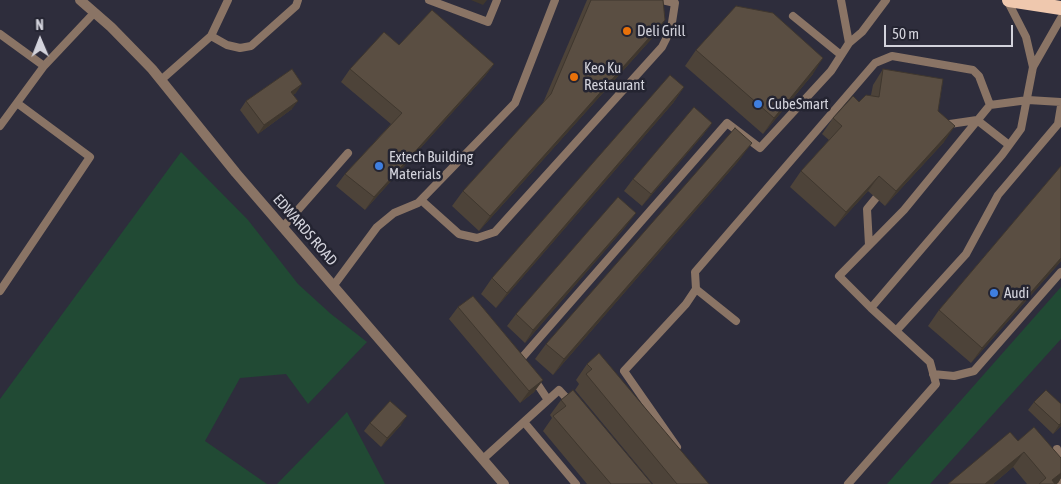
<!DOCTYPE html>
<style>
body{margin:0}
#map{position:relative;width:1061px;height:484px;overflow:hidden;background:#2e2d3c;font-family:"Asap Condensed",sans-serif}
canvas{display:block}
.north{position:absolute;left:15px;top:15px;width:50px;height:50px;-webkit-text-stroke:4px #242431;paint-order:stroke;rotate:359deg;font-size:14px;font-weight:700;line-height:20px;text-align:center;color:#d3d3dc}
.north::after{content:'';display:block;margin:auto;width:18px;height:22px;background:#d3d3dc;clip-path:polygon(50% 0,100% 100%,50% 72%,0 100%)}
.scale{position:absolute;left:884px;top:25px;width:129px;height:22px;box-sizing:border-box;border:2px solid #d3d3dc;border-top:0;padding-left:6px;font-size:15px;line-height:18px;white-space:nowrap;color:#d3d3dc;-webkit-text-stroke:4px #242431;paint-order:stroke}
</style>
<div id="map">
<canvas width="1061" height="484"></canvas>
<div class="north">N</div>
<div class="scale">50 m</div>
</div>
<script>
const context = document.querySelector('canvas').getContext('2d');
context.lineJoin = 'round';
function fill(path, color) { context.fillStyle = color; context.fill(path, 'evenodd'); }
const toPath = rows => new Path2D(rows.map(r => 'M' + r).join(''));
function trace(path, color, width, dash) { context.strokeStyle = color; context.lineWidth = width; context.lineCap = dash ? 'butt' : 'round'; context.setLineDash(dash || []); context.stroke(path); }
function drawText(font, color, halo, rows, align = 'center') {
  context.font = font + ' "Asap Condensed",sans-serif'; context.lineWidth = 5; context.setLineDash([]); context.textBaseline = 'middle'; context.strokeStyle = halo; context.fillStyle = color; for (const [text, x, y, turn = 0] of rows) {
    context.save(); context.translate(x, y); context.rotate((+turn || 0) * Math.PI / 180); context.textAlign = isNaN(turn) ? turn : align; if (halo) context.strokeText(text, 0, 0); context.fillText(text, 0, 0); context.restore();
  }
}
const green = toPath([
 [181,152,248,220,298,284,331,314,367,342,308,404,286,374,240,378,205,441,267,484,0,484,0,399],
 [1061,287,1061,339,930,484,887,484],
 [347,412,385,484,277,484]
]);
const service = toPath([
 [429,0,488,22,497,0],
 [841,0,849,43,862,32,886,0],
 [1007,0,1026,37,1033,67],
 [793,16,841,55],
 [0,34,44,66,94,13],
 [211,36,227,45,240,48,251,46,296,6,298,0],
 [161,80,211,36,228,0],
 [943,125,977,120,1009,145],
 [0,126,44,66],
 [421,200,459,234,477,238,495,232,662,47,671,29,675,3,662,0],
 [283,227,348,153],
 [869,245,867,209,876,198],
 [334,285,377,227,394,213,418,203,515,103,555,0],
 [696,289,736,321],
 [0,291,90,157,17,103],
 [871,308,839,276,904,210,990,105,1028,100,1061,102],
 [896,331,966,254,998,195,1058,124,1061,106],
 [523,364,520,360,727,123,760,148,831,71,849,43],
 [933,374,954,376,974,371,1061,272],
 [534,379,548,400],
 [524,422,576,484],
 [677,447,624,371,686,304,696,289,695,272,875,63,892,56,973,70,979,76,990,105],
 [1057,449,1061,484],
 [483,459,559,390,571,403],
 [848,484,936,384,930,362,871,308,1002,155,1021,129,1033,67,1061,18]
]);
const tertiary = toPath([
 [80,0,111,27,152,69,236,173,504,484]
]);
const trunk = toPath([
 [1009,0,1061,8]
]);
const wall = toPath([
 [587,0,663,0,665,20,654,36,479,231,452,206,463,191,543,103],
 [399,45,494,64,485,76,365,210,336,186,345,174,391,124,341,82,350,69],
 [696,50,813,74,763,134,685,66],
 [883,69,938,111,944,142,885,206,868,191,835,227,790,187,801,171,829,140,822,134,833,118,871,95,873,85],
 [684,87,673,103,496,308,481,294,492,278],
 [296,93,293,95,292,109,258,134,240,110,246,101],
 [712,123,703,135,642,206,624,191,633,179],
 [741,158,553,375,535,359,546,344],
 [1061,166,1061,261,971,363,928,326,939,310],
 [627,225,525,343,507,326,516,314],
 [458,307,543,380,534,392,520,403,449,319],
 [587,364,709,484,653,484,575,390,579,384,576,380],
 [561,400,652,484,587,484,543,431,552,418,550,415],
 [1034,402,1061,426,1053,434,1028,410],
 [370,423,401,425,381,447,364,431],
 [1018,441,1061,458,1061,478,1058,483,1056,484,1027,484,1013,467,993,484,948,484]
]);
const shadedWall = toPath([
 [471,0,487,0,483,5],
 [665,20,654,36,479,231,490,216],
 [823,58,813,74,763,134,774,118],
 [494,64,485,76,365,210,374,197],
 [302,84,296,93,285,100,291,92],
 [684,87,673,103,496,308,507,293],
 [298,101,292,109,258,134,264,125],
 [712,123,703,135,642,206,651,194],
 [955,126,944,142,885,206,896,191],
 [752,143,741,158,553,375,564,359],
 [879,176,868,191,835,227,846,212],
 [636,213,627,225,525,343,533,330],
 [1061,258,1061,261,971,363,982,348],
 [543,380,534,392,520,403,529,391],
 [407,416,401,425,381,447,387,438],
 [1061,423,1061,426,1053,434,1059,425],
 [1024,452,1013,467,993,484,985,484],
 [1061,473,1061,478,1058,483,1056,484,1050,484,1052,480]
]);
const building = toPath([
 [591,0,663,0,665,20,490,216,463,191,551,94,591,0],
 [736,6,773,13,823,58,774,118,696,50,736,6],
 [432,10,494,64,374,197,345,174,402,113,350,69,384,32,399,45,432,10],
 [292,69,302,84,291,92,298,101,264,125,246,101,292,69],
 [883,69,943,79,938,111,955,126,896,191,879,176,846,212,801,171,842,126,833,118,853,96,859,102,866,95,879,97,883,69],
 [670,75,684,87,507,293,492,278,670,75],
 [694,107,712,123,651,194,633,179,694,107],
 [735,128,752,143,564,359,546,344,735,128],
 [1061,166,1061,258,982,348,939,310,1061,166],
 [618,197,636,213,533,330,516,314,618,197],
 [473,296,543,380,529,391,458,307,473,296],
 [599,353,709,484,677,484,586,374,592,369,587,364,599,353],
 [573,390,652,484,611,484,553,416,566,406,561,400,573,390],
 [1046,390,1061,404,1061,423,1059,425,1034,402,1046,390],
 [390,401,407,416,387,438,370,423,390,401],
 [1034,427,1061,458,1061,473,1052,480,1055,484,1039,484,1046,478,1024,452,985,484,948,484,1010,432,1018,441,1034,427]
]);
const markers = [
 [627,31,5,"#e8710a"],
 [574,77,5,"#e8710a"],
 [758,104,5,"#3f7fe0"],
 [379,166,5,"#3f7fe0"],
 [994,293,5,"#3f7fe0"]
];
const poiNames = [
 ["Deli Grill",637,31],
 ["Keo Ku",584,68],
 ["Restaurant",584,85],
 ["CubeSmart",768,104],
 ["Extech Building",389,157],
 ["Materials",389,174],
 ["Audi",1004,293]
];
const streetNames = [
 ["EDWARDS ROAD",305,230,49]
];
fill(green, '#214a34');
trace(service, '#8a7465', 8);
trace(tertiary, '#8a7465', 10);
trace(trunk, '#efc8ae', 14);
fill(wall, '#4d4339');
fill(shadedWall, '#3f372e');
fill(building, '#5a4e42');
trace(building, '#3f372e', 1);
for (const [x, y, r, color] of markers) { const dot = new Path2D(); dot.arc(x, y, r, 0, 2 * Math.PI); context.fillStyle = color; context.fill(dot); trace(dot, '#242431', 2); }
drawText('15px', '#d3d3dc', '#242431', poiNames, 'left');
drawText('15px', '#d3d3dc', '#242431', streetNames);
</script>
